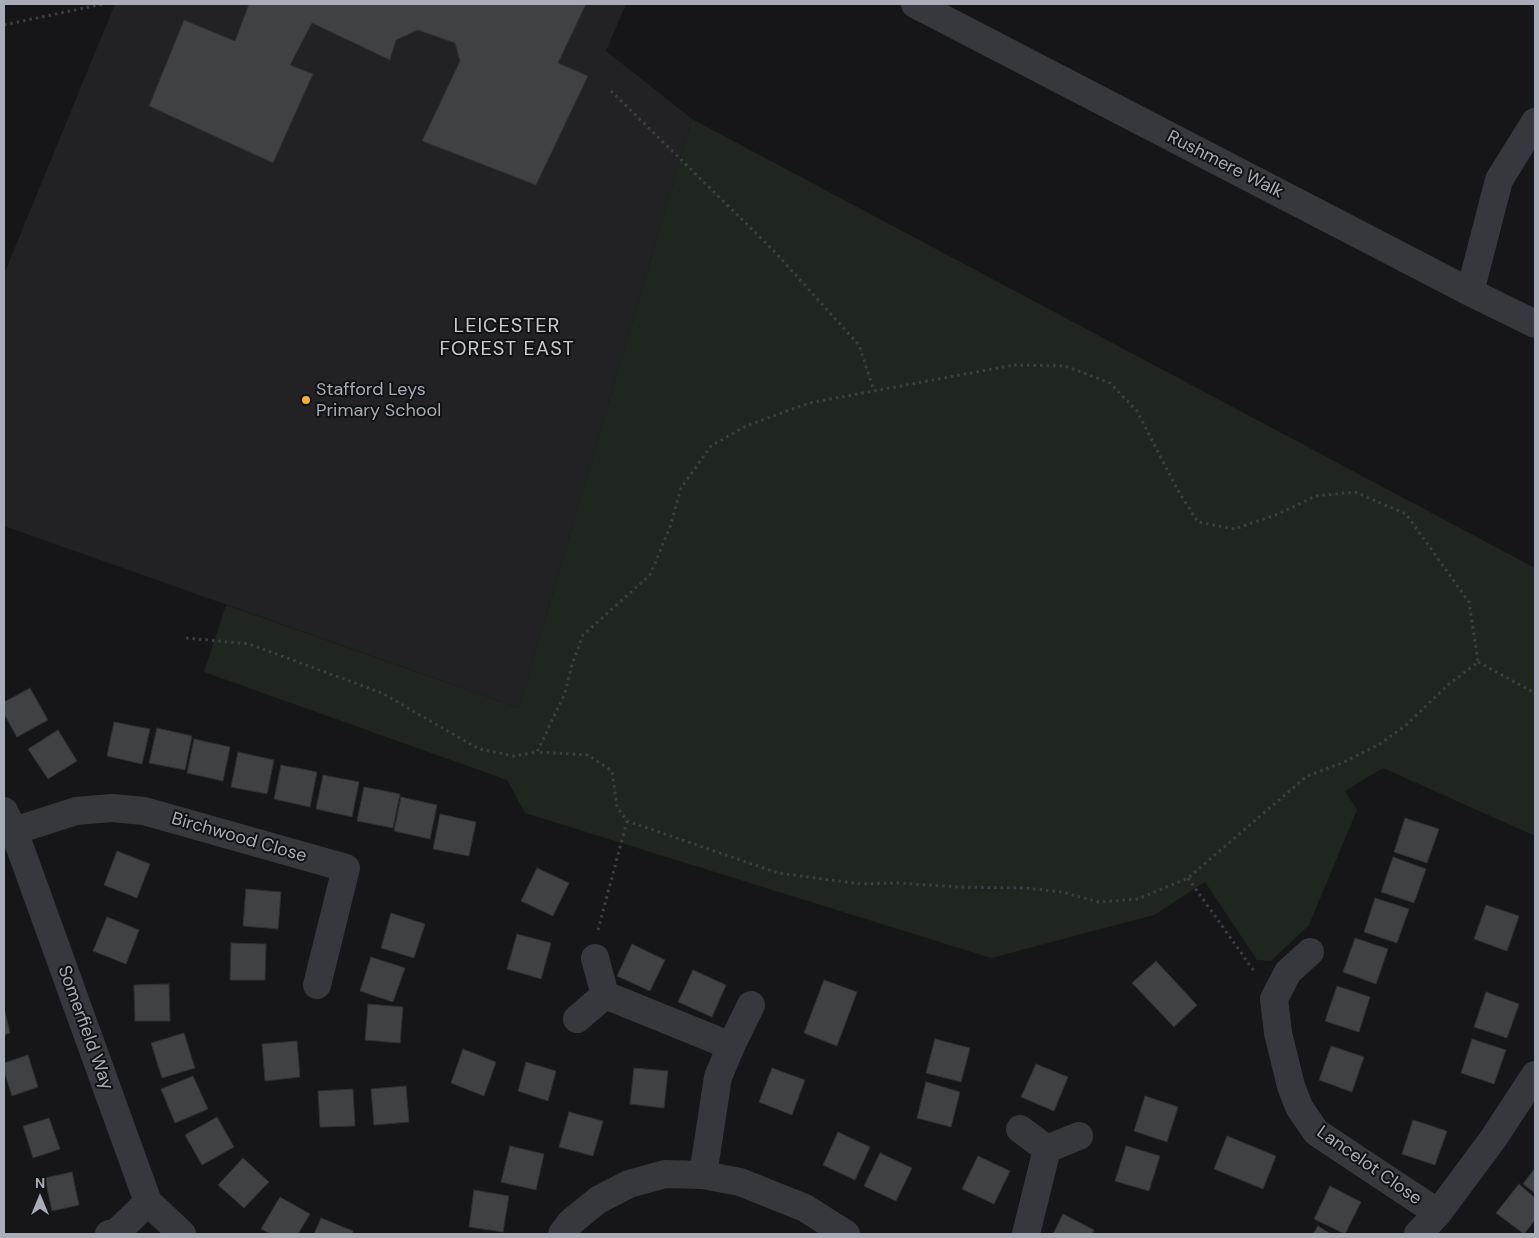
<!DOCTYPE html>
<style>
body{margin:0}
#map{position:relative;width:1539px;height:1238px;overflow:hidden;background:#161618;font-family:"DM Sans",sans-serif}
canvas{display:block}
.frame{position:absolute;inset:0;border:5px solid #a8adb8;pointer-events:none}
.north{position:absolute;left:15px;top:1173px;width:50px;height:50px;-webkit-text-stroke:4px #111113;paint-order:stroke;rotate:0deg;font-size:14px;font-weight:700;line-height:20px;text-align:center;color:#a8adb8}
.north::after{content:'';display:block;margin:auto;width:18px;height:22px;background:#a8adb8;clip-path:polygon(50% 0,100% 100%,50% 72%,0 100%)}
</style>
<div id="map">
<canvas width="1539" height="1238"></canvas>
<div class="frame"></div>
<div class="north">N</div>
</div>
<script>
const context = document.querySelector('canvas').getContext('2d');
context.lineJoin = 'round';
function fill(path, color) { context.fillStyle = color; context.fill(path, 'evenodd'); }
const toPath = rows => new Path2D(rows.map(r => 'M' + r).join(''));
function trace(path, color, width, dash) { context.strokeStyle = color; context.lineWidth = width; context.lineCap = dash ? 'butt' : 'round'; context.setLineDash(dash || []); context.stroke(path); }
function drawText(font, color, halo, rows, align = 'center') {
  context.font = font + ' "DM Sans",sans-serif'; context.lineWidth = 4; context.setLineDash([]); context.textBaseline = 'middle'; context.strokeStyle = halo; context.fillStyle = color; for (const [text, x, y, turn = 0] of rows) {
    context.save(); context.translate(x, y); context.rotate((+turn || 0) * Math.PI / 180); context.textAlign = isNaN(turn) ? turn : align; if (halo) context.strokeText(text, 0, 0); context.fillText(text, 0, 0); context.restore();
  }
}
const built = toPath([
 [115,4,626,4,606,51,692,119,519,708,4,526,4,274]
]);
const green = toPath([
 [692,119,1535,568,1535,836,1383,768,1345,791,1357,810,1309,925,1271,961,1257,960,1205,882,1154,915,991,958,525,813,507,780,204,672,226,605,519,708]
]);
const building = toPath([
 [249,4,586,4,558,63,588,76,536,185,422,141,460,61,455,43,418,30,396,40,390,60,312,23,290,65,313,74,273,163,149,106,184,20,235,41,249,4],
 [30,688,48,720,17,737,4,714,4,702,30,688],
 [114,722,150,729,142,764,107,756,114,722],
 [157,728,192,736,185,770,149,763,157,728],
 [58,730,77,761,48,779,28,749,58,730],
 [194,739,230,747,223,781,187,773,194,739],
 [238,752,274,760,267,794,231,787,238,752],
 [281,765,317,772,310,807,274,799,281,765],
 [323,775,359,782,352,817,316,809,323,775],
 [364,787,400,794,393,828,357,821,364,787],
 [401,797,437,805,430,839,394,831,401,797],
 [440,814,476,822,469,856,433,849,440,814],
 [1405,818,1439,829,1427,863,1394,852,1405,818],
 [117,851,150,864,137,898,104,885,117,851],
 [1393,857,1426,869,1414,903,1381,892,1393,857],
 [537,868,569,883,553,916,521,901,537,868],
 [246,889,281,892,278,929,243,926,246,889],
 [1375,898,1409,909,1397,943,1364,932,1375,898],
 [1486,905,1519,916,1507,951,1474,939,1486,905],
 [391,913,425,924,414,958,381,948,391,913],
 [107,917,139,930,126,964,93,951,107,917],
 [517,934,551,943,541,979,507,969,517,934],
 [1355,938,1388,949,1376,984,1343,972,1355,938],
 [231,943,266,944,265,980,230,980,231,943],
 [632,944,665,960,650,991,617,976,632,944],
 [371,957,405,968,393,1002,360,991,371,957],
 [1156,961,1197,1005,1174,1027,1132,983,1156,961],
 [693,970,726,985,712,1017,678,1002,693,970],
 [824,980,857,992,837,1046,804,1033,824,980],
 [169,984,170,1021,135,1021,134,985,169,984],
 [1337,986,1370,997,1359,1032,1325,1021,1337,986],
 [1486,992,1519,1004,1507,1038,1474,1027,1486,992],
 [368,1004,403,1007,400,1043,365,1040,368,1004],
 [4,1008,10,1033,4,1035,4,1008],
 [184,1033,195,1068,162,1078,151,1043,184,1033],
 [935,1039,970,1048,961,1082,926,1073,935,1039],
 [1472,1039,1506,1050,1494,1084,1461,1073,1472,1039],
 [297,1041,300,1077,265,1081,262,1044,297,1041],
 [1331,1046,1364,1057,1352,1092,1319,1080,1331,1046],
 [463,1049,496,1062,484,1096,451,1083,463,1049],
 [28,1055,38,1087,12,1096,4,1071,4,1063,28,1055],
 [526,1062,556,1071,548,1101,518,1091,526,1062],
 [1036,1064,1068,1077,1054,1111,1021,1097,1036,1064],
 [634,1068,668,1071,664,1108,630,1104,634,1068],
 [772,1068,805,1080,792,1115,759,1102,772,1068],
 [193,1076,208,1109,175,1123,161,1089,193,1076],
 [926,1082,960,1092,951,1127,917,1118,926,1082],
 [406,1086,409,1122,374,1125,371,1089,406,1086],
 [353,1089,355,1126,320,1127,318,1091,353,1089],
 [1145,1096,1178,1107,1167,1142,1134,1131,1145,1096],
 [569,1112,603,1121,593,1156,559,1147,569,1112],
 [217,1117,234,1147,202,1165,185,1135,217,1117],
 [49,1118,60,1149,33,1158,23,1126,49,1118],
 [1413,1120,1447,1131,1435,1165,1402,1154,1413,1120],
 [838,1132,870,1147,855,1180,823,1165,838,1132],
 [1227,1136,1276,1156,1263,1189,1214,1169,1227,1136],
 [510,1146,544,1154,536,1190,501,1182,510,1146],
 [1126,1146,1160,1156,1149,1191,1115,1181,1126,1146],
 [880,1153,912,1168,896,1201,864,1186,880,1153],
 [978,1156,1010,1171,994,1204,962,1189,978,1156],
 [243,1158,269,1182,244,1208,218,1185,243,1158],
 [1535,1168,1535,1193,1523,1184,1535,1168],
 [72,1172,79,1205,52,1211,45,1178,72,1172],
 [1519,1184,1535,1198,1535,1220,1524,1234,1496,1213,1519,1184],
 [1330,1186,1361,1202,1345,1234,1314,1219,1330,1186],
 [474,1190,509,1196,503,1232,469,1227,474,1190],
 [280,1197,310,1214,298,1234,271,1234,261,1229,280,1197],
 [1063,1214,1094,1230,1092,1234,1053,1234,1063,1214],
 [321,1218,353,1231,352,1234,314,1234,321,1218],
 [1318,1226,1331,1234,1313,1234,1318,1226]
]);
const path = toPath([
 [4,25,103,4],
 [611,91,773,250,859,345,874,391],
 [1014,365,1065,366,1110,383,1137,411,1177,489,1198,522,1235,529,1278,514,1316,496,1355,492,1406,514,1469,602,1478,662,1448,685,1405,726,1378,745,1342,763,1307,776,1188,878,1138,899,1099,902,1062,892,1025,888,958,887,898,883,861,884,778,873,627,821,617,807,612,771,588,755,537,752,565,693,572,665,583,635,650,575,670,527,681,488,711,446,746,426,809,403,1014,365],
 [186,638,249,644,382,693,479,749,514,756,537,752],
 [1478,662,1535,693],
 [1188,878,1254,971],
 [598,930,627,821]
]);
const minor = toPath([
 [915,4,1470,292,1535,324],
 [1470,292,1499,180,1535,122],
 [4,811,14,831,148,1202,182,1234],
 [14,831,76,811,112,808,144,811,346,868,317,985],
 [1310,952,1288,972,1274,999,1278,1033,1291,1086,1299,1107,1316,1132,1438,1213],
 [605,995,731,1046,718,1077,703,1175],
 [577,1019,605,995,595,958],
 [731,1046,751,1005],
 [1020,1129,1047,1149,1026,1234],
 [1047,1149,1079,1136],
 [109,1234,117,1232,148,1202],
 [562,1234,571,1222,598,1200,629,1184,665,1174,703,1175,740,1182,805,1208,846,1234],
 [1418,1234,1438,1213,1493,1139,1535,1075]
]);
const markers = [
 [306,400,5,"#f2b134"]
];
const streetNames = [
 ["Rushmere Walk",1225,165,27],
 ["Birchwood Close",239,838,16],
 ["Somerfield Way",85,1028,70],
 ["Lancelot Close",1369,1166,35]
];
const poiNames = [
 ["Stafford Leys",316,390],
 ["Primary School",316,411]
];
const quarterNames = [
 ["LEICESTER",507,327],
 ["FOREST EAST",507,350]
];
fill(built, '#222225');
fill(green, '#1e261f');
fill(building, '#404145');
trace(building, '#303034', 1);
trace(path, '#3d3f44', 3, [2.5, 4]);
trace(minor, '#37383d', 28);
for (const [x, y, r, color] of markers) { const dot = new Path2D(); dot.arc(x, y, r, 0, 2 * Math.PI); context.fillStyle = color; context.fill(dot); trace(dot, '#111113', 2); }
drawText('18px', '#a8adb8', '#111113', streetNames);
drawText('18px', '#a8adb8', '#111113', poiNames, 'left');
context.letterSpacing = '1px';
drawText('20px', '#c9ccd4', '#111113', quarterNames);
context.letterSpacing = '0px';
</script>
